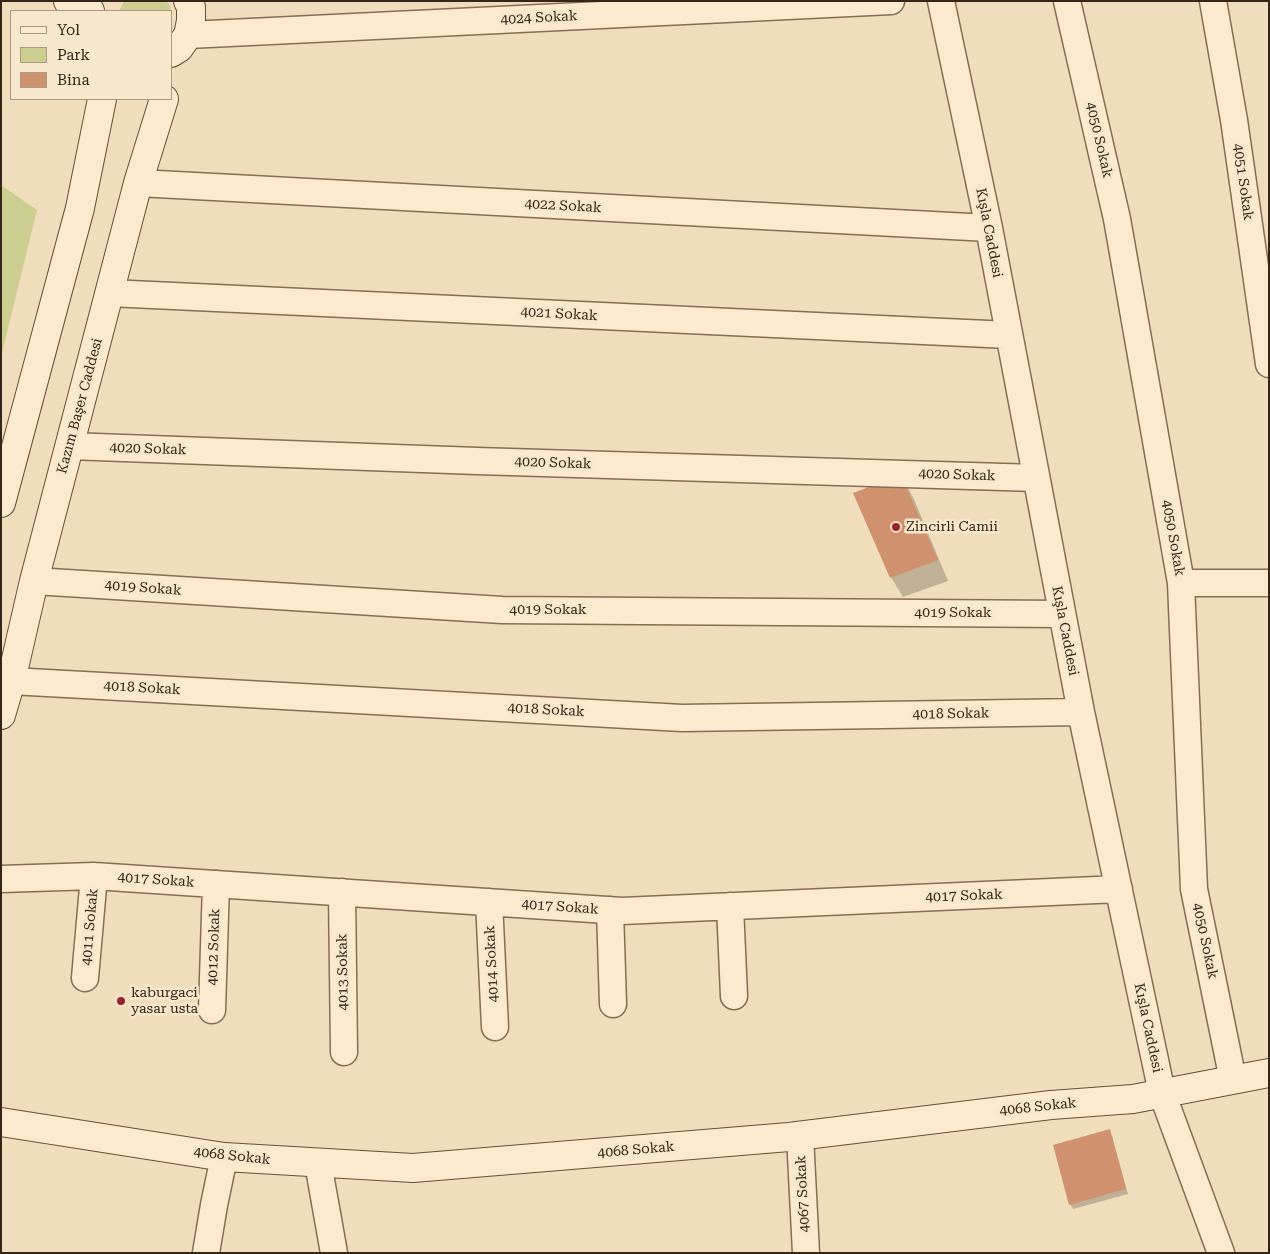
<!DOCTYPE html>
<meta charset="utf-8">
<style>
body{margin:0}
#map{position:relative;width:1270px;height:1254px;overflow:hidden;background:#f0ddbb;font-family:"Roboto Serif",serif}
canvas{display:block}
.frame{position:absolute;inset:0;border:2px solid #36261a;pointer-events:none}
.legend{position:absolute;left:10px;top:10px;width:162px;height:90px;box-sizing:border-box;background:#f7e7cb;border:1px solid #aa9a84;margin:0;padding:6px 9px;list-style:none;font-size:15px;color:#36261a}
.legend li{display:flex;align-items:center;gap:10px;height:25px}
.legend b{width:25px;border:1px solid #aa9a84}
</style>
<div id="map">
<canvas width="1270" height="1254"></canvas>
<div class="frame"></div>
<ul class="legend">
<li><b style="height:6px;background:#fbeace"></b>Yol</li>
<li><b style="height:14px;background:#cbce8f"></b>Park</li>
<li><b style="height:14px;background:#d0916f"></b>Bina</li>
</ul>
</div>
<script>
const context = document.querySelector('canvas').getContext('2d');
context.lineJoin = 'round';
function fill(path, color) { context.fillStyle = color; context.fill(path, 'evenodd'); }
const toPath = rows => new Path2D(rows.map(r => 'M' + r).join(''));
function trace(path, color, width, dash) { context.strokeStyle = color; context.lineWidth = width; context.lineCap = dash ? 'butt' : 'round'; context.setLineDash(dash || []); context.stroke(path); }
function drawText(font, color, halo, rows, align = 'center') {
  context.font = font + ' "Roboto Serif",serif'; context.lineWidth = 5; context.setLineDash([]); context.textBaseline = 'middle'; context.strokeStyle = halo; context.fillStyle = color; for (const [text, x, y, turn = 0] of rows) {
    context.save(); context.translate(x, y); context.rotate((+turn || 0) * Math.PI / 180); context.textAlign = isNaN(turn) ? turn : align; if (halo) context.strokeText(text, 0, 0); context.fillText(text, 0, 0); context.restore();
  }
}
const green = toPath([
 [124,1,166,1,170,6,172,14,171,24,171,11,119,11],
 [1,185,37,210,1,357]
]);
const shadow = toPath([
 [901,476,913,497,948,581,903,597,891,577],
 [1112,1136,1128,1194,1073,1209,1070,1204]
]);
const building = toPath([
 [901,475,938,560,890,578,853,493],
 [1110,1129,1126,1189,1069,1205,1053,1145]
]);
const street = toPath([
 [941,1,989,228,1081,712,1162,1093,1221,1253],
 [1067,1,1117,219,1181,583,1194,889,1233,1080],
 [1213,1,1234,120,1269,364],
 [188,35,891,1],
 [138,183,989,228],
 [109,293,1009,335],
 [69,446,477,461,1036,478],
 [34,581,502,610,1062,614],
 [1181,583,1269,583],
 [11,681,682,718,1081,712],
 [1,879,94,876,622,911,1119,889],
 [342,892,344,1052],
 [489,902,495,1027],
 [730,906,734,996],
 [610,910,613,1004],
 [85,978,94,876],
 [212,1010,216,884],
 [800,1136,806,1253],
 [318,1163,334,1253],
 [206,1253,214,1205,224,1157]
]);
const secondary = toPath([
 [68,1,90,11],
 [171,53,179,48,188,35,191,21,191,7,188,1],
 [1,503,80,208,102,99],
 [1,715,11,681,34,581,138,183,164,99],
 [1,1122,224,1157,413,1168,789,1137,1051,1105,1133,1099,1269,1073]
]);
const markers = [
 [896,527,5,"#9a212a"],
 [121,1001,5,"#9a212a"]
];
const streetNames = [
 ["4024 Sokak",539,18,-3],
 ["4050 Sokak",1099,140,77],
 ["4051 Sokak",1243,182,82],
 ["4022 Sokak",563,206,3],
 ["Kışla Caddesi",989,233,79],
 ["4021 Sokak",559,314,3],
 ["Kazım Başer Caddesi",80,406,-75],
 ["4020 Sokak",148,449,2],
 ["4020 Sokak",553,463,2],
 ["4020 Sokak",957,475,2],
 ["4050 Sokak",1173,538,80],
 ["4019 Sokak",143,588,4],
 ["4019 Sokak",548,610],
 ["4019 Sokak",953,613],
 ["Kışla Caddesi",1065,631,79],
 ["4018 Sokak",142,688,3],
 ["4018 Sokak",546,710,3],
 ["4018 Sokak",951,714,-1],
 ["4017 Sokak",156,880,4],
 ["4017 Sokak",964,896,-2],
 ["4017 Sokak",560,907,4],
 ["4011 Sokak",90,927,-85],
 ["4050 Sokak",1205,941,78],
 ["4012 Sokak",214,947,-88],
 ["4014 Sokak",492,964,-93],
 ["4013 Sokak",343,972,-91],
 ["Kışla Caddesi",1148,1028,78],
 ["4068 Sokak",1038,1107,-6],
 ["4068 Sokak",636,1150,-5],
 ["4068 Sokak",232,1156,6],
 ["4067 Sokak",803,1194,-93]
];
const poiNames = [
 ["Zincirli Camii",906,527],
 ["kaburgaci",131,993],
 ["yasar usta",131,1009]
];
fill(green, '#cbce8f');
fill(shadow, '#0003');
fill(building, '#d0916f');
trace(street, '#886c54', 29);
trace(secondary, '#694d38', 30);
trace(street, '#fbeace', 26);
trace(secondary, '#fbeace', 28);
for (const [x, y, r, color] of markers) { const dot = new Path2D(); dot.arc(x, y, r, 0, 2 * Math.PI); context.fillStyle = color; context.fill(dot); trace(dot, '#f7e7cb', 2); }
drawText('14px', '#36261a', '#f7e7cb', streetNames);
drawText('14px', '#36261a', '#f7e7cb', poiNames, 'left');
</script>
